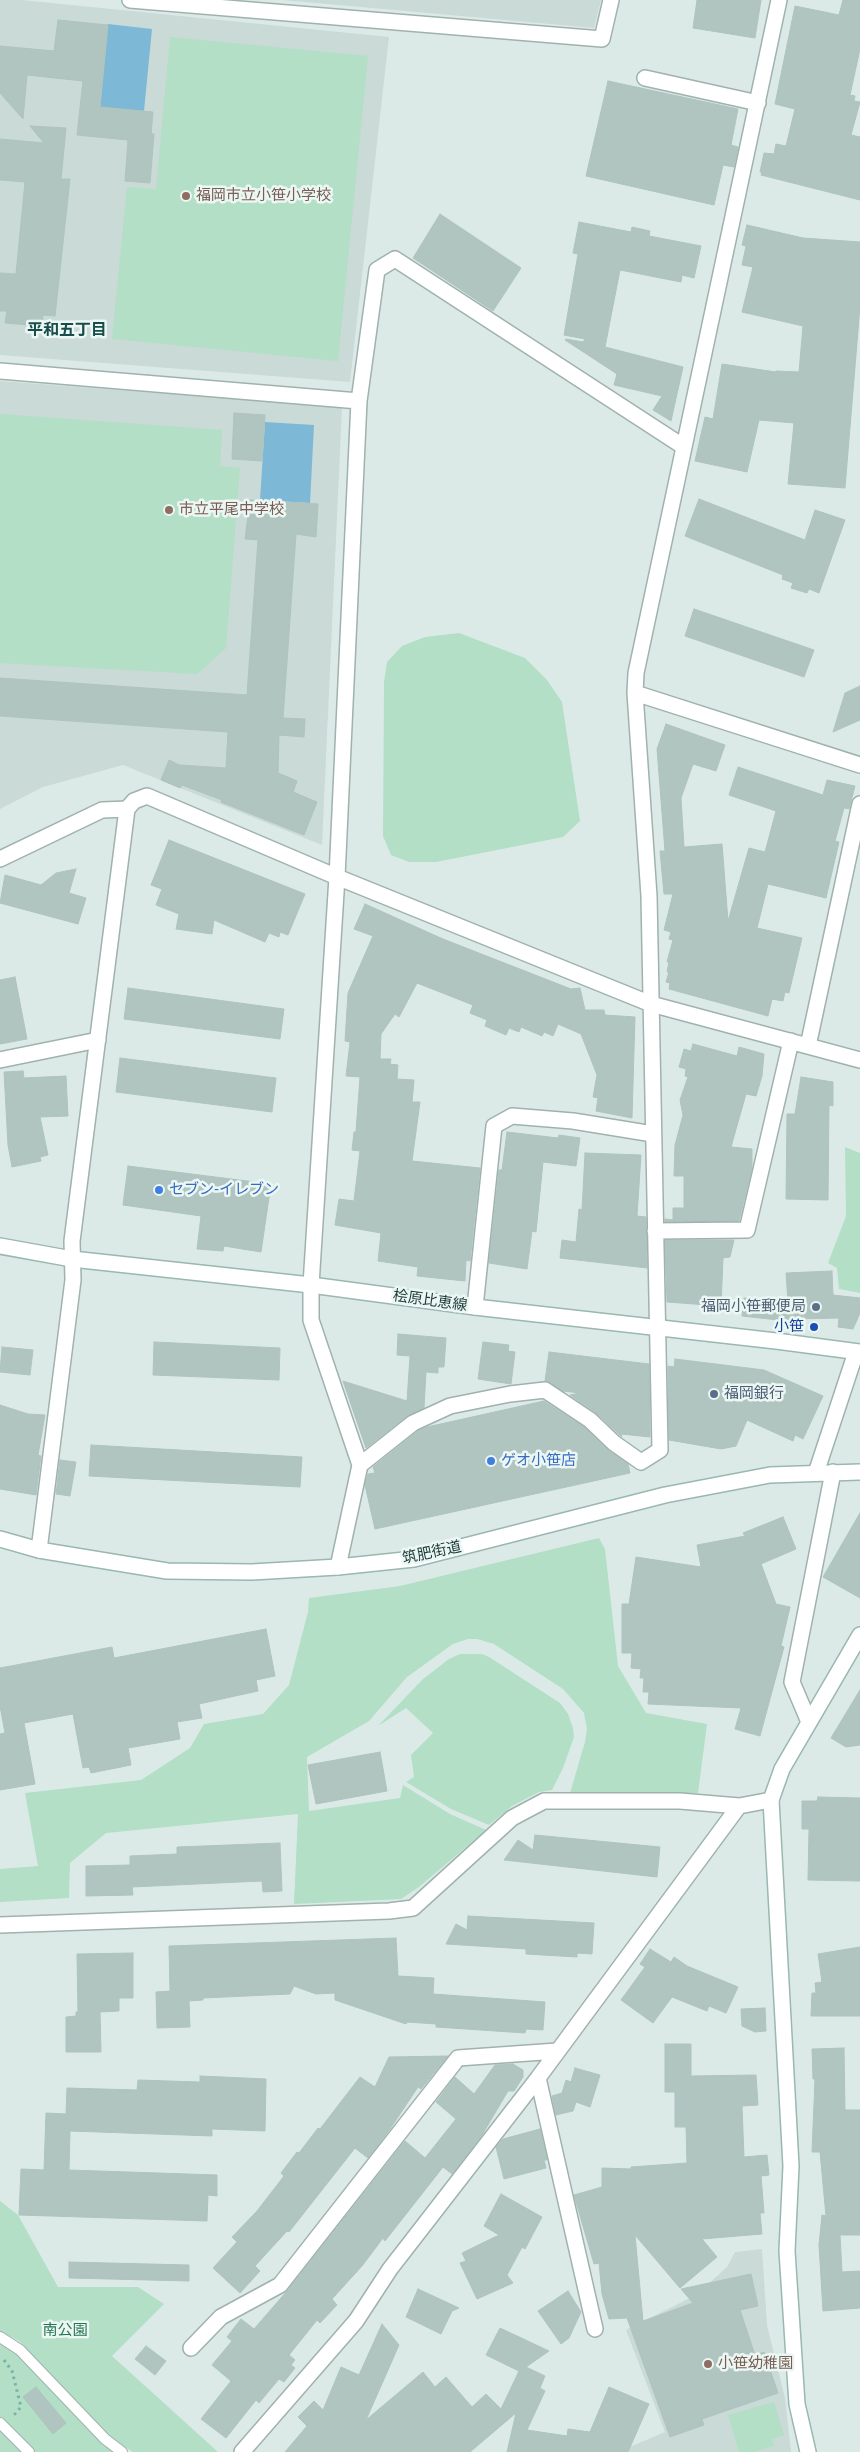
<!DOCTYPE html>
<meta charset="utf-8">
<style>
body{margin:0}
canvas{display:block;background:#dceae7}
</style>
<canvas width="860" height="2452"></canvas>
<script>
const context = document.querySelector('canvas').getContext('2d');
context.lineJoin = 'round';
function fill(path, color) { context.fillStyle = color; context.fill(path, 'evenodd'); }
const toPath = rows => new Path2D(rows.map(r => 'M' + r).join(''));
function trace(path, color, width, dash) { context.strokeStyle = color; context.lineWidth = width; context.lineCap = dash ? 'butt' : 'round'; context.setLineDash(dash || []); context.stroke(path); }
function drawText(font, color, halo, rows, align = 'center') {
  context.font = font + ' Helvetica,"Noto Sans JP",sans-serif'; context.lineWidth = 5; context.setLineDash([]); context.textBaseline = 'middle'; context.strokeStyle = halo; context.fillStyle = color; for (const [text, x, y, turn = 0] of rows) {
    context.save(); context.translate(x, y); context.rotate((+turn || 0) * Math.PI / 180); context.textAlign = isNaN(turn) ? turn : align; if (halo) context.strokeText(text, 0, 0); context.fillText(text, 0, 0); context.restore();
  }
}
const built = toPath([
 [0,0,22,0,389,37,350,382,0,355],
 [283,0,601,0,594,28],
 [0,381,342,407,322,845,123,765,43,787,0,809],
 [762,2249,767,2325,785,2398,791,2452,618,2452,665,2432,626,2330,696,2295,727,2267,735,2252]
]);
const green = toPath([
 [170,37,368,56,338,361,112,339,127,187,156,189],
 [0,414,222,430,220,466,240,468,226,648,197,674,0,663],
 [459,633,525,658,547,680,562,702,580,821,563,837,436,862,409,862,391,855,383,836,384,682,387,662,402,646,425,637],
 [845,1147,860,1153,860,1293,839,1289,837,1268,828,1263,846,1216],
 [599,1538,605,1549,618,1666,646,1713,707,1724,698,1793,570,1793,585,1742,587,1729,584,1713,563,1689,494,1644,477,1639,468,1639,453,1644,407,1677,369,1721,307,1757,309,1811,400,1798,403,1785,450,1814,486,1830,419,1887,401,1899,294,1904,298,1814,106,1833,70,1863,69,1898,0,1902,0,1869,38,1866,25,1793,141,1780,190,1748,204,1724,263,1714,289,1685,308,1612,309,1598,400,1586],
 [460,1654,482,1654,489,1657,560,1703,568,1714,573,1728,574,1737,563,1768,552,1790,539,1792,512,1806,489,1825,451,1809,406,1782,414,1777,411,1755,433,1733,406,1708,378,1726,423,1679,449,1659],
 [0,2201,18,2215,58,2287,138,2287,164,2304,112,2356,218,2452,133,2452,120,2444,105,2432,19,2341,0,2331],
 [0,2344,16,2354,112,2452,0,2452],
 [774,2402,784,2435,772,2439,774,2446,754,2452,739,2452,728,2415]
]);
const water = toPath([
 [108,24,152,29,144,111,100,107],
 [265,422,314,425,310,503,260,500]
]);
const building = toPath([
 [697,0,761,0,755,38,693,28,697,0],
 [843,0,860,0,860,49,850,95,855,96,854,101,860,102,851,135,860,137,860,200,761,175,762,172,760,172,764,153,774,154,776,144,786,146,795,109,775,104,795,6,839,15,843,0],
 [58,20,108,25,100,107,153,112,151,134,154,134,150,183,125,181,128,140,77,135,83,81,27,75,23,119,0,93,0,46,54,51,58,20],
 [608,81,738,109,731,145,738,147,734,167,723,165,714,205,586,176,608,81],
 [30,126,66,128,61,179,70,179,55,316,43,315,42,326,5,323,7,311,0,311,0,273,16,274,25,182,0,180,0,139,44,143,30,126],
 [440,214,521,268,493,311,413,258,440,214],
 [579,222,631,232,632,227,650,231,649,236,701,246,694,278,682,275,681,282,620,270,605,347,683,367,671,421,653,410,662,396,614,385,617,374,565,340,566,339,583,342,585,339,564,335,578,254,573,253,579,222],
 [747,225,803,238,860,242,860,306,845,488,788,484,794,423,759,420,747,472,695,461,705,417,713,419,722,364,776,372,776,371,799,372,803,326,742,312,753,267,742,265,746,246,742,245,747,225],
 [234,413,265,415,262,461,232,459,234,413],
 [699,499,805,540,815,510,845,520,819,593,809,589,807,593,791,588,793,583,782,579,783,575,685,536,699,499],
 [250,500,318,504,316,537,296,534,283,718,305,719,304,737,279,735,278,773,297,781,293,792,317,802,304,835,221,802,222,800,182,785,180,788,161,780,169,760,179,765,226,768,228,732,0,716,0,678,247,695,258,540,245,539,250,500],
 [694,609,814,650,804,677,685,636,694,609],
 [860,686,860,720,833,732,845,693,860,686],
 [666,724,725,745,716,771,693,764,681,798,684,847,722,844,728,921,749,848,765,852,776,811,729,795,738,767,823,795,827,780,855,786,849,809,844,808,835,841,839,842,826,898,768,884,757,928,802,938,789,993,785,992,783,1001,772,999,768,1016,669,989,670,983,666,982,669,972,667,972,669,962,667,962,673,940,669,939,671,932,664,930,673,894,664,894,660,851,665,851,657,749,666,724],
 [169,840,305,894,288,935,280,932,279,937,269,933,265,942,214,920,212,934,176,929,179,914,156,905,162,889,151,885,169,840],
 [76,869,69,893,86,898,78,924,0,903,5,875,41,885,56,873,76,869],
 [365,904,443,939,571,989,580,988,585,1010,604,1010,605,1015,635,1017,632,1118,596,1111,598,1098,593,1097,597,1075,581,1034,558,1024,553,1036,544,1032,542,1036,521,1027,519,1032,509,1028,506,1035,485,1026,487,1020,470,1013,473,1005,417,983,399,1017,395,1014,381,1034,380,1059,391,1059,390,1064,398,1065,397,1079,414,1080,412,1102,420,1102,412,1161,480,1168,470,1261,466,1260,465,1281,417,1276,418,1267,378,1261,381,1233,335,1225,339,1199,354,1201,360,1151,352,1150,354,1132,356,1132,360,1077,346,1076,350,1042,345,1041,348,993,373,936,354,929,365,904],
 [15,977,27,1039,0,1044,0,980,15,977],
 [128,988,284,1009,280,1039,124,1019,128,988],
 [693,1044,737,1056,739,1047,764,1054,762,1076,756,1096,746,1094,731,1147,752,1149,752,1168,739,1221,665,1222,665,1219,673,1220,673,1208,684,1208,684,1176,674,1176,675,1145,683,1115,680,1100,688,1077,685,1076,686,1069,679,1067,684,1049,691,1051,693,1044],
 [120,1058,276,1078,272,1112,116,1092,120,1058],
 [23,1071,24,1078,66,1076,68,1116,40,1117,48,1155,40,1157,41,1161,12,1167,8,1145,4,1072,23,1071],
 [801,1077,833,1082,833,1106,829,1105,828,1200,786,1199,787,1114,795,1114,801,1077],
 [507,1132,558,1138,559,1135,580,1138,576,1166,543,1162,536,1232,532,1231,527,1269,489,1263,499,1170,502,1170,507,1132],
 [585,1153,641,1155,637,1216,646,1217,647,1268,560,1258,562,1240,576,1242,579,1209,582,1210,585,1153],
 [128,1166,271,1184,261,1252,224,1246,223,1251,197,1249,201,1216,123,1205,128,1166],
 [665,1240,734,1240,730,1257,723,1258,721,1306,667,1302,665,1240],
 [832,1271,833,1295,860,1298,860,1313,853,1329,838,1327,839,1318,797,1319,796,1322,742,1316,744,1298,788,1302,786,1273,832,1271],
 [398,1334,446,1338,444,1367,438,1367,438,1373,426,1372,424,1408,407,1416,366,1448,343,1381,407,1401,410,1356,397,1355,398,1334],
 [154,1342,280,1348,279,1380,153,1375,154,1342],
 [483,1342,509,1345,508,1351,515,1352,511,1384,478,1379,483,1342],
 [2,1347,33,1350,30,1375,0,1372,2,1347],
 [549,1352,649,1364,650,1437,621,1434,622,1437,595,1412,570,1395,580,1393,563,1391,545,1381,549,1352],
 [675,1359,764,1370,823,1396,803,1439,795,1435,793,1441,747,1420,736,1446,721,1449,669,1440,668,1366,674,1367,675,1359],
 [544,1401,584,1427,608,1450,628,1464,630,1473,375,1529,365,1485,368,1474,375,1473,373,1467,418,1431,427,1427,544,1401],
 [0,1405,28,1414,45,1415,38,1455,41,1456,36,1495,0,1489,0,1405],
 [91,1445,302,1457,300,1487,89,1476,91,1445],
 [60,1460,76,1462,70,1496,56,1494,60,1460],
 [860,1513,860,1598,823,1577,860,1513],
 [783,1517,796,1549,761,1564,776,1604,790,1607,781,1646,784,1647,760,1736,735,1729,741,1708,648,1704,649,1692,643,1692,644,1678,640,1678,641,1669,631,1668,632,1653,622,1653,622,1604,629,1604,636,1557,701,1567,697,1545,745,1536,743,1533,783,1517],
 [266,1629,275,1676,256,1680,258,1691,199,1704,202,1718,177,1722,180,1739,128,1748,131,1765,91,1773,89,1767,83,1768,73,1714,24,1723,35,1784,0,1790,0,1734,5,1733,0,1706,0,1668,112,1647,114,1658,266,1629],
 [860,1690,860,1745,846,1747,831,1738,860,1690],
 [380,1752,387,1791,316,1804,308,1765,380,1752],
 [818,1797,860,1798,860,1881,808,1880,809,1829,802,1829,802,1801,817,1801,818,1797],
 [535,1835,660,1847,657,1877,504,1860,518,1840,533,1850,535,1835],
 [280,1843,282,1891,263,1892,262,1881,132,1887,133,1895,86,1896,86,1866,130,1865,130,1856,177,1854,177,1847,280,1843],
 [468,1916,594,1923,592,1954,577,1953,577,1957,526,1954,526,1949,446,1944,456,1924,467,1930,468,1916],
 [396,1938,398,1976,434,1978,433,1994,545,2002,543,2030,526,2029,525,2033,436,2027,436,2024,407,2022,406,2024,335,2000,335,1993,316,1994,294,1986,290,1994,203,1998,203,2000,189,2001,190,2027,157,2028,156,1992,170,1991,169,1946,396,1938],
 [860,1947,860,2016,811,2016,812,1993,816,1993,815,1983,822,1982,818,1954,860,1947],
 [650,1949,671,1962,674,1957,687,1966,738,1987,726,2013,709,2006,707,2011,672,1997,653,2023,621,2000,645,1967,640,1964,650,1949],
 [133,1953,133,1998,119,1998,119,2011,100,2012,101,2052,66,2052,66,2017,76,2016,76,2012,78,2012,77,1954,133,1953],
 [765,2008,766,2031,755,2032,742,2026,741,2009,765,2008],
 [665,2044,691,2044,691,2076,756,2075,758,2105,742,2106,744,2157,767,2155,769,2175,761,2176,764,2213,760,2213,762,2234,702,2239,717,2257,680,2288,635,2235,643,2321,693,2303,681,2289,751,2274,758,2306,740,2310,755,2355,764,2352,778,2393,702,2419,704,2425,670,2437,627,2318,609,2319,602,2294,599,2263,594,2264,574,2195,602,2187,602,2168,631,2169,631,2167,687,2163,686,2127,675,2127,675,2092,665,2092,665,2044],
 [844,2048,845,2110,860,2110,860,2235,840,2235,842,2272,860,2271,860,2308,823,2311,819,2245,822,2215,826,2216,820,2152,812,2152,815,2079,813,2079,812,2049,844,2048],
 [448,2056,421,2089,418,2087,390,2129,368,2158,355,2148,289,2232,287,2231,255,2266,260,2271,240,2293,213,2268,237,2242,232,2237,257,2211,284,2176,281,2173,297,2152,299,2153,318,2128,320,2129,360,2077,375,2087,389,2057,448,2056],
 [513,2064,523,2070,523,2077,514,2091,508,2091,482,2135,452,2174,443,2167,385,2241,383,2238,362,2266,332,2299,337,2305,320,2323,317,2320,289,2355,295,2360,291,2365,295,2368,284,2382,279,2379,259,2403,256,2400,226,2438,201,2419,231,2381,212,2365,232,2341,227,2337,241,2319,254,2329,287,2291,405,2141,425,2158,456,2119,436,2102,455,2077,474,2094,495,2065,513,2064],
 [575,2068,600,2075,590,2107,576,2102,573,2111,556,2115,552,2096,562,2093,566,2080,571,2082,575,2068],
 [200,2076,266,2079,265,2131,212,2129,212,2136,70,2131,69,2170,217,2175,217,2196,208,2195,207,2221,19,2215,21,2169,44,2170,46,2113,66,2114,67,2088,137,2090,138,2080,200,2082,200,2076],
 [540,2129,547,2160,544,2160,546,2168,504,2179,496,2147,503,2139,540,2129],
 [501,2194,542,2217,525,2249,522,2247,507,2275,513,2283,477,2299,460,2263,466,2261,462,2253,499,2235,484,2226,501,2194],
 [69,2262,189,2265,189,2281,69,2278,69,2262],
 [418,2289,459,2308,452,2311,441,2334,406,2317,418,2289],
 [568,2291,581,2312,569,2338,561,2344,538,2311,568,2291],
 [382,2324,399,2345,366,2420,423,2372,435,2387,446,2377,472,2407,486,2394,501,2409,519,2371,486,2355,500,2328,549,2351,526,2367,545,2376,540,2388,545,2391,527,2430,567,2436,568,2429,590,2432,609,2387,649,2404,628,2452,507,2452,516,2413,470,2452,285,2452,307,2426,298,2417,314,2401,323,2410,341,2367,359,2375,382,2324],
 [146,2346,166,2361,155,2375,135,2359,146,2346],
 [36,2387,66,2423,53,2434,23,2397,36,2387]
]);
const path = toPath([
 [4,2360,12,2371,21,2407,14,2415]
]);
const lane = toPath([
 [0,2337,20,2350,105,2439,122,2452],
 [0,2423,29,2452]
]);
const street = toPath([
 [130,0,602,39,611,0],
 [645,78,758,103],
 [0,371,359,401,337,877,311,1285,311,1320,360,1465,338,1567],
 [359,401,377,270,395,259,684,447],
 [635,693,860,765],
 [0,859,102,810,127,809],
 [808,1046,860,804],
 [0,1060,98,1040],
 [655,1231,747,1230,791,1041],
 [475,1307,494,1126,512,1116,573,1121,653,1134],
 [360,1465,413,1423,450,1406,510,1394,545,1390,590,1420,614,1443,641,1462,660,1450,649,896,635,693,636,673,779,0],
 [816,1473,856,1352],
 [39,1550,73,1280,72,1241,127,809,134,801,147,796,337,877,651,1004,860,1060],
 [809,1722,792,1682,833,1472],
 [0,1925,389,1911,413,1908,512,1818,544,1801,680,1801,739,1806],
 [538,2078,595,2329],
 [191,2348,221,2317,280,2285,458,2058,557,2051],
 [242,2452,356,2321,390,2269,538,2078,739,1806,771,1800]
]);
const secondary = toPath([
 [0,1246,72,1259,311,1285,475,1307,776,1341,860,1352],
 [0,1539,39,1550,167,1571,252,1572,338,1567,414,1559,665,1495,770,1475,860,1472],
 [808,2452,797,2404,787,2251,791,2166,771,1800,782,1769,860,1635]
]);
const markers = [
 [186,196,5,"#8d6e63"],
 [169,510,5,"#8d6e63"],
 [159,1190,5,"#3f7fe0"],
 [816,1307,5,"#5c6f8a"],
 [814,1327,5,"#1a4fb4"],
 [714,1394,5,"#5c6f8a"],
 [491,1461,5,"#3f7fe0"],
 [708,2364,5,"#8d6e63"]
];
const educationNames = [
 ["福岡市立小笹小学校",196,196],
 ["市立平尾中学校",179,510],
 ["小笹幼稚園",718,2364]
];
const shopNames = [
 ["セブン-イレブン",169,1190],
 ["ゲオ小笹店",501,1461]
];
const streetNames = [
 ["桧原比恵線",430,1301,8],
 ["筑肥街道",432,1553,-12]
];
const serviceNames = [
 ["福岡小笹郵便局",806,1307],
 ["福岡銀行",724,1394,"left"]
];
const transitNames = [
 ["小笹",804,1327]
];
const parkNames = [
 ["南公園",65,2331]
];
const neighbourhoodNames = [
 ["平和五丁目",67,331]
];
fill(built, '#cadad6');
fill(green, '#b2dfc6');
fill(water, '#7db8d7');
fill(building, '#b1c5c0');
trace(building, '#aec4bf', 1);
trace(lane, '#9fb2af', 12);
trace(street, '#9fb2af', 18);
trace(secondary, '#9ab7b2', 18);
trace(path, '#79b2aa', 3, [2.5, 4]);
trace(lane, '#fff', 10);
trace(street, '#fff', 15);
trace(secondary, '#fff', 15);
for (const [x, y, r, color] of markers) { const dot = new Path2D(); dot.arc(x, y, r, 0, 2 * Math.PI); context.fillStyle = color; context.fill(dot); trace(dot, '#ecf7f4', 2); }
drawText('15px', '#785e54', '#ecf7f4', educationNames, 'left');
drawText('15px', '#366cbe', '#ecf7f4', shopNames, 'left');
drawText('15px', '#1d3b38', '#ecf7f4', streetNames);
drawText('15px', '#4e5e75', '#ecf7f4', serviceNames, 'right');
drawText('15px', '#164399', '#ecf7f4', transitNames, 'right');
drawText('15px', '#237652', '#ecf7f4', parkNames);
drawText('bold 16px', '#174e4b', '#ecf7f4', neighbourhoodNames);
</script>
